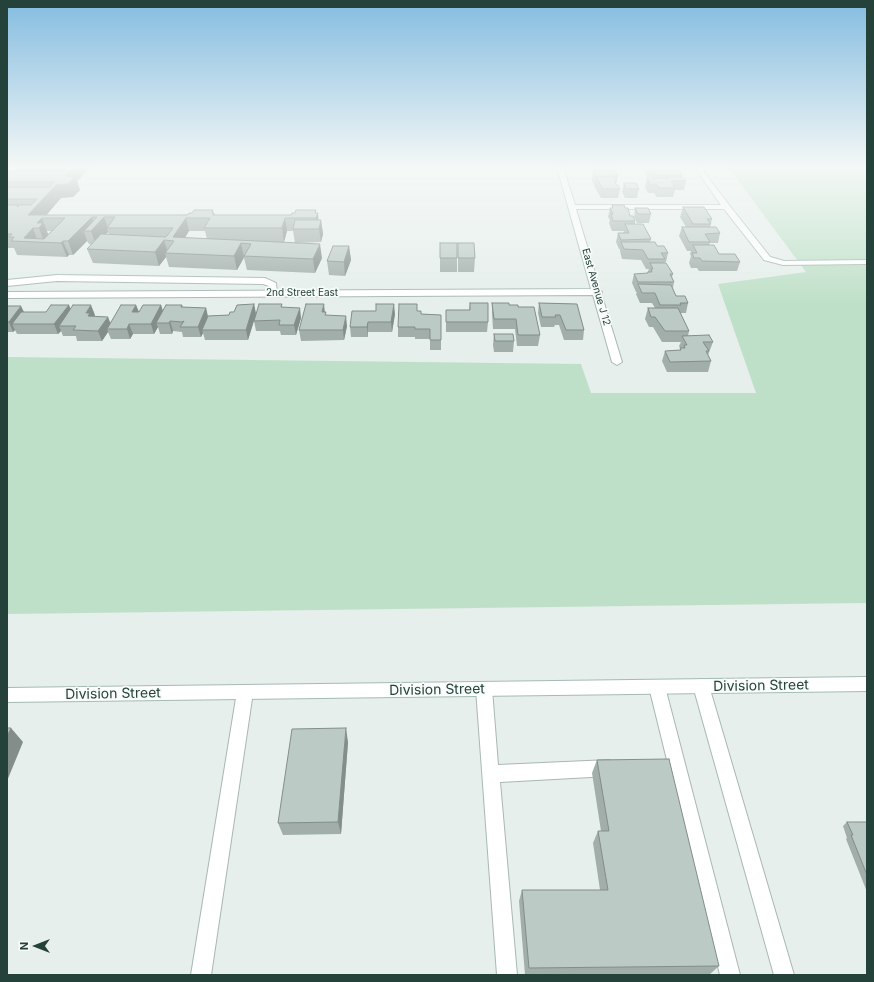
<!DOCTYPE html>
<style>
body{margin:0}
#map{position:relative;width:874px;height:982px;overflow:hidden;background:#e6efeb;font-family:Inter,sans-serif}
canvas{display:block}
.frame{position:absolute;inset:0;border:8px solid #24423a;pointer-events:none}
.north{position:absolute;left:16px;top:926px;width:40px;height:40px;-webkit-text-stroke:3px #f7fbf9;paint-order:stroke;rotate:270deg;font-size:11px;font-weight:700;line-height:16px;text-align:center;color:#24423a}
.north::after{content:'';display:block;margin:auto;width:14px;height:18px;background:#24423a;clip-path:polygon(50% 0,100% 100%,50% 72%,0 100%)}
</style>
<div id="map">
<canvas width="874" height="982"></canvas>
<div class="frame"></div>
<div class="north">N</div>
</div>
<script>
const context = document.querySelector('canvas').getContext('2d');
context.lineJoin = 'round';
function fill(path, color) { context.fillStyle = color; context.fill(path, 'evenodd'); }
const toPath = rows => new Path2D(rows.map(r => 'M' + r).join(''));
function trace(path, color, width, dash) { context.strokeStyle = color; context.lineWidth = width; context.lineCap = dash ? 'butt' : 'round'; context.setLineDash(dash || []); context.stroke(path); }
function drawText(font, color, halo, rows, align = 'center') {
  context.font = font + ' Inter,sans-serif'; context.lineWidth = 3.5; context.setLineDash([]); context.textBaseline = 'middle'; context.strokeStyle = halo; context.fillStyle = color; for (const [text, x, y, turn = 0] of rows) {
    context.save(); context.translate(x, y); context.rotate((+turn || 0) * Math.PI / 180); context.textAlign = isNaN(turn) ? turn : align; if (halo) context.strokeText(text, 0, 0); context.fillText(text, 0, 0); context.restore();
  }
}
const green = toPath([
 [728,167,867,167,867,603,7,614,7,357,581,364,591,393,756,393,718,284,806,272]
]);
const lane = toPath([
 [764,256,767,256,784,261,867,260,867,264,783,265,764,260,764,256],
 [57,275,265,278,276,283,277,294,273,297,270,296,269,286,263,284,57,281,7,286,7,280,57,275],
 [701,679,706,681,709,686,794,975,774,975,693,686,696,681,701,679],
 [657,680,662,682,665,687,740,975,720,975,649,687,652,682,657,680],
 [484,682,489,684,492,689,498,765,609,760,615,762,617,768,615,774,609,776,500,782,517,975,497,975,476,689,479,684,484,682]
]);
const street = toPath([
 [557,167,563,167,575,205,721,205,698,172,698,167,704,167,704,172,729,205,771,258,770,260,764,260,724,209,576,209,600,290,602,292,601,293,622,362,617,365,612,362,593,295,7,298,7,292,591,289,557,167],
 [245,685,250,687,253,692,211,975,191,975,237,692,240,687,245,685]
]);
const secondary = toPath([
 [867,677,867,691,7,702,7,688,867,677]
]);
const wall = toPath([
 [11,167,74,167,89,168,77,181,80,190,73,197,61,198,46,215,180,215,214,213,215,215,291,215,295,213,316,210,316,213,318,213,318,220,321,220,323,234,321,242,295,243,293,231,287,231,284,242,322,258,315,273,247,270,244,258,237,270,169,267,166,257,159,266,93,263,87,249,92,245,89,244,87,241,73,255,69,255,67,257,17,255,14,248,7,248,7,171,13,171],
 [47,231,51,231,48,234],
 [189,231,205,231,207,239,185,238],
 [108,232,109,235,105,235],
 [595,167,617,167,617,170,615,170,618,176,616,185,620,189,618,198,601,198,594,186,595,185,594,185,592,180,593,171,594,171],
 [642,167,662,167,682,175,682,177,686,181,684,190,675,190,673,197,657,197,654,193,648,193,645,187,647,178,653,178,652,177,647,177,645,171,645,168,642,168],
 [624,183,639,189,637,198,625,198,622,192],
 [612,205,630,216,635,221,635,224,651,239,650,242,668,253,666,262,664,263,673,274,672,277,674,282,673,288,676,296,688,303,686,313,680,313,689,331,688,336,713,342,708,355,711,361,708,372,667,372,662,361,665,351,680,350,680,348,679,346,681,342,662,342,653,327,649,327,645,319,648,308,655,308,652,303,640,303,636,294,637,292,636,292,632,283,634,274,647,273,649,269,646,269,641,260,622,259,620,251,620,249,619,249,616,242,618,233,623,233,624,231,612,231,609,223,610,220,608,217,610,208,612,208],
 [683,207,712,219,710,227,720,233,718,243,710,243,709,245,719,254,740,262,737,271,699,271,697,268,691,268,689,263,691,256,690,254,691,251,687,251,679,236,682,227,686,227,680,217],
 [635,208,651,214,649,223,637,223,634,217],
 [440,243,457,258,457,272,440,272],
 [458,243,475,258,474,272,458,272],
 [349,246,351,260,345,276,329,275,327,261],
 [470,303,488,322,487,332,446,332,446,310,469,310],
 [492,303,518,307,540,335,538,346,517,346,515,329,493,329,492,313],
 [539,303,577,304,584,330,583,340,564,340,559,325,555,325,554,327,541,327,538,313],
 [254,304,256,314,283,307,301,318,296,335,281,335,280,331,256,331,254,321,248,340,205,340,203,333,201,337,183,337,182,332,173,331,172,334,160,334,158,327,154,334,133,334,130,339,111,339,108,332,102,341,77,341,76,336,63,336,61,331,58,334,17,334,15,330,13,332,7,332,7,306,24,312,46,312,69,305,70,310,95,315,94,316,110,323,136,305,139,312,161,305,163,311,182,305,183,307,206,308,208,316,229,315],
 [417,311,421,314,441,315,441,350,430,350,430,339,415,339,415,337,398,337,398,327],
 [325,312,326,315,347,326,344,340,301,341,299,330],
 [395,314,392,332,368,332,368,337,351,337,350,327],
 [494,334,514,341,513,352,494,352,493,345],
 [348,742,341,834,283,835,278,823],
 [597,760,719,966,709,975,525,975,519,901,522,890,600,890,593,843,598,831,601,831,592,773],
 [847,822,867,822,867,892,846,839,847,838,843,826]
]);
const shadedWall = toPath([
 [74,167,98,167,89,168,77,181,80,190,73,197,61,198,44,218,42,218,49,237,44,242,39,228,28,215],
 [316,210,316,216,318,213,319,226,318,229,316,218,315,213],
 [92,217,95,227,104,217,108,228,107,228,108,232,96,245,91,231,84,231,87,241,73,255,68,241],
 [186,218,189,231,177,250,173,237],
 [285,218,287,231,284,242,282,228],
 [321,220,323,234,321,242,319,229],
 [33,228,38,242,24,238],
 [164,240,168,253,165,253,166,257,159,266,155,252],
 [63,241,69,255,67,257,61,243],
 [241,243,244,257,237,270,234,256],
 [320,244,322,258,315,273,313,259],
 [349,246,351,260,345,276,344,262],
 [254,304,256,314,248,340,246,330],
 [324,304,325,314,322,312],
 [394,304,395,314,392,332,391,322],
 [69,305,73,316,59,326,61,331,58,334,54,324],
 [91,305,95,315,92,320,86,313],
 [136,305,140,315,132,312],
 [161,305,164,315,156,323,158,327,154,334,151,324],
 [21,306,26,316,12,324,15,330,13,332,9,322],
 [206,308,208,318,202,330,203,333,201,337,198,327],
 [300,308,301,318,296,335,294,325],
 [346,316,347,326,344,340,343,330],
 [108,317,112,327,107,329,108,332,102,341,98,331],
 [170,321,173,331,172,334,169,323],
 [368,322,368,337,367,327],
 [129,324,133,334,130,339,127,329],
 [11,728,23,742,7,781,7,736],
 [346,728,348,742,341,834,338,822]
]);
const building = toPath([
 [68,167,74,167,65,176,75,177,68,184,56,185,28,215,187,215,189,213,192,213,194,210,213,210,212,213,214,213,213,215,291,215,292,213,295,213,296,210,316,210,315,213,318,213,316,218,285,218,282,228,204,228,210,218,186,218,173,237,320,244,313,259,244,256,251,244,241,243,234,256,165,253,174,241,164,240,155,252,87,249,101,234,166,237,173,228,107,228,115,217,104,217,91,231,84,231,97,217,92,217,68,241,63,241,61,243,11,241,14,237,9,237,12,234,7,234,7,205,18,205,17,207,20,205,31,205,37,199,7,199,7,187,50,187,54,182,7,182,7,171,64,171,68,167],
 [42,218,65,218,44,239,24,238,33,228,39,228,43,223,37,223,42,218],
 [597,167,614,167,618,176,595,176,593,171,596,171,595,169,598,169,597,167],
 [648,167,662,167,662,168,677,167,682,175,657,175,654,168,649,168,648,167],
 [596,177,615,177,617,181,615,181,616,185,618,185,620,189,603,189,596,177],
 [667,177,683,177,686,181,671,181,675,188,659,188,656,184,650,184,647,178,668,178,667,177],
 [624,183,636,183,639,189,626,189,624,183],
 [612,205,624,205,625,208,628,208,630,216,633,216,635,221,613,221,611,214,613,214,610,208,613,208,612,205],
 [683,207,704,207,712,219,707,219,711,224,693,224,683,207],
 [635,208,648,208,651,214,638,214,635,208],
 [295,220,321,220,319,229,293,229,295,220],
 [625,224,643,224,651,239,621,240,618,233,629,233,625,224],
 [682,227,716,227,720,233,705,234,710,242,689,242,682,227],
 [621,242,655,242,657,246,664,246,668,253,661,253,665,259,648,259,643,250,624,249,621,242],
 [440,243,457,243,457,258,440,258,440,243],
 [458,243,474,243,475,258,458,258,458,243],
 [693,245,714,245,719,254,735,254,740,262,702,261,700,258,694,258,692,253,697,253,693,245],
 [333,246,349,246,344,262,327,261,333,246],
 [650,263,666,263,673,274,670,274,674,282,638,282,634,274,648,273,648,272,652,272,651,269,653,269,650,263],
 [638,284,671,285,676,296,685,296,688,303,680,303,681,305,660,305,655,293,642,293,638,284],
 [470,303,488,303,488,322,446,322,446,310,470,310,470,303],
 [492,303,509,303,509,305,518,305,518,307,534,307,540,335,518,335,516,319,494,319,492,303],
 [539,303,577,304,584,330,566,330,560,315,555,315,556,317,542,317,539,303],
 [254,304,246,330,202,330,208,316,229,315,230,312,234,312,237,305,254,304],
 [259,304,282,304,281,307,300,308,294,325,279,325,280,320,254,321,259,304],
 [306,304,324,304,322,312,326,312,325,315,346,316,343,330,299,330,306,304],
 [376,304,394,304,391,322,368,322,367,327,350,327,352,311,376,311,376,304],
 [399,304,417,304,417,311,421,311,421,314,441,315,441,340,430,340,430,329,415,329,415,327,398,327,399,304],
 [51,305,69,305,54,324,12,324,21,312,46,312,51,305],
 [73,305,91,305,86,313,90,313,88,316,108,317,98,331,73,330,76,326,59,326,73,305],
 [121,305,136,305,132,312,139,312,143,305,161,305,151,324,129,324,127,329,107,329,121,305],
 [166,305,182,305,181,307,206,308,198,327,180,327,184,321,182,322,170,321,169,323,156,323,166,305],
 [7,306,21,306,9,322,7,322,7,306],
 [648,308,678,308,689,331,665,331,655,317,651,317,648,308],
 [494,334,513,334,514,341,495,341,494,334],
 [709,335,713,342,703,342,709,351,706,351,711,361,670,362,665,351,681,350,680,348,685,348,684,345,687,345,682,336,709,335],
 [7,728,11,728,7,736,7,728],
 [346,728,338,822,278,823,292,729,346,728],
 [669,759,719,966,529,968,522,890,608,890,598,831,609,831,597,760,669,759],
 [847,822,867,822,867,875,851,835,853,835,847,822]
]);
const farStreetnames = [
 ["East Avenue J 12",596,287,74],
 ["2nd Street East",302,293]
];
const nearStreetnames = [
 ["Division Street",761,686,-1],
 ["Division Street",437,690,-1],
 ["Division Street",113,694,-1]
];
fill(green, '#bfe0c8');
trace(lane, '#a8b8b2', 2);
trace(street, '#a8b8b2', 2);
trace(secondary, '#a4bbb3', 2);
fill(lane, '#fff');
fill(street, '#fff');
fill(secondary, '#fff');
fill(wall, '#a1aea9');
fill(shadedWall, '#838d89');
fill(building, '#bbcac4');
trace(building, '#838d89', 1);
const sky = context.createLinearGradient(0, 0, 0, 304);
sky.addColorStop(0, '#84bce0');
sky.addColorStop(0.55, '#f4f8f6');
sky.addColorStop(1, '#f4f8f600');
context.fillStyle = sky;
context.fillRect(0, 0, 874, 304);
drawText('10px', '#24423a', '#f7fbf9', farStreetnames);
drawText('14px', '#24423a', '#f7fbf9', nearStreetnames);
</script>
